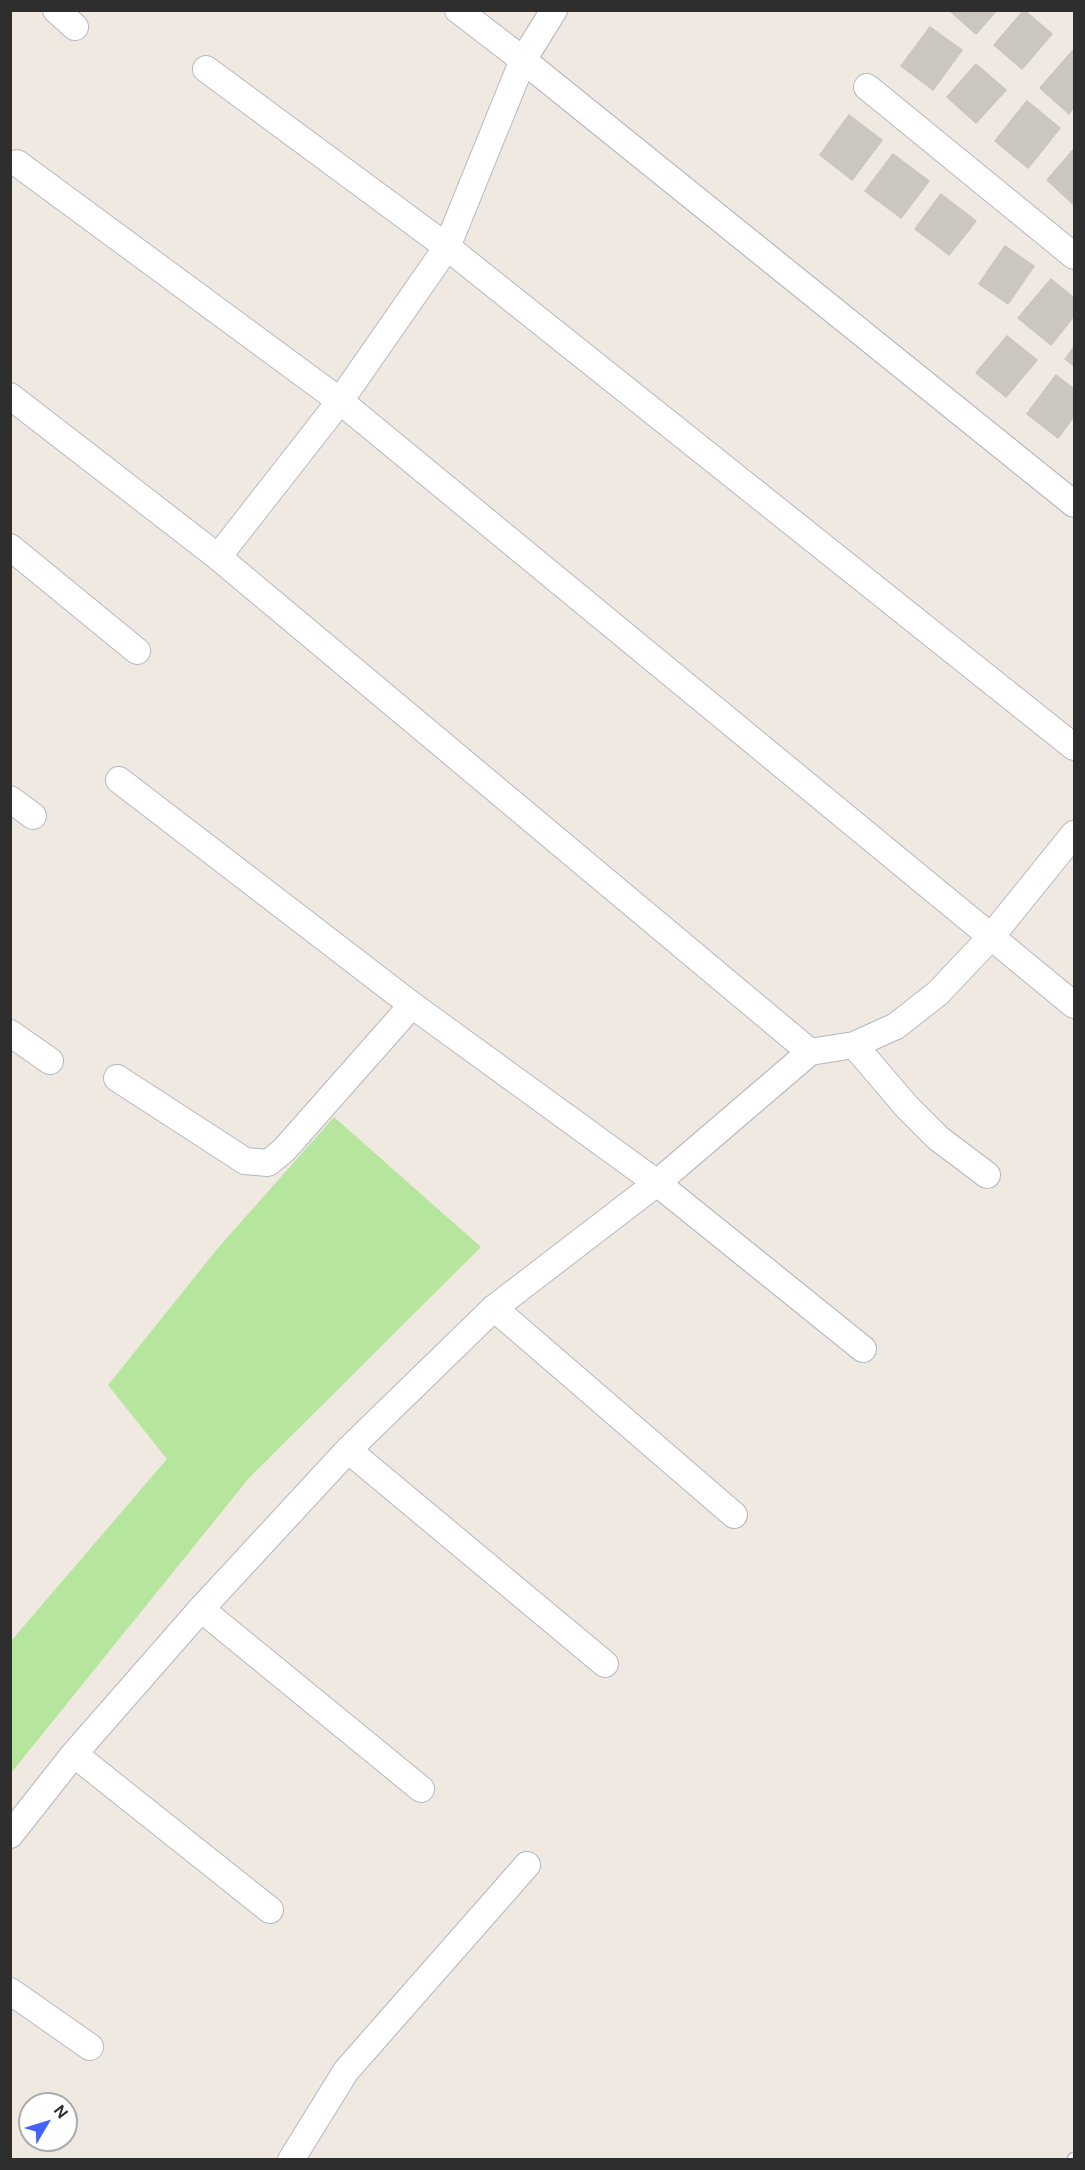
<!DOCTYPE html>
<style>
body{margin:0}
#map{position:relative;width:1085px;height:2170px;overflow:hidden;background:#efe9e1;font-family:"DM Sans",sans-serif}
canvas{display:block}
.frame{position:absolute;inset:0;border:12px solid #2e2e2e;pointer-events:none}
.north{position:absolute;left:18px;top:2092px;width:60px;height:60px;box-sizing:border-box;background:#fff;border:2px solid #ababab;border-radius:50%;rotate:52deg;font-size:16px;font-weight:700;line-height:24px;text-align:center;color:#2e2e2e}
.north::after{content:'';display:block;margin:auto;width:21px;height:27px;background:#4264fb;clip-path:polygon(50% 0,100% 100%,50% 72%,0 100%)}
</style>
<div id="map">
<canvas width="1085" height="2170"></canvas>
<div class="frame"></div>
<div class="north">N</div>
</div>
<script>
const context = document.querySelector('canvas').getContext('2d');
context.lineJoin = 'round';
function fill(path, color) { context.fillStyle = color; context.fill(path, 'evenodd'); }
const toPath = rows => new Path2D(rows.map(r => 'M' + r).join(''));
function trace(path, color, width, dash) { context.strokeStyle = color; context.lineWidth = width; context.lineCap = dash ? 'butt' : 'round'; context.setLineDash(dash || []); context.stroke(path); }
const green = toPath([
 [334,1117,481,1247,249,1478,11,1773,11,1641,167,1459,108,1385,218,1248]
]);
const building = toPath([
 [949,10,997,10,976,34,949,10],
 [1024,10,1052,34,1022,69,994,45,1024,10],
 [930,27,962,50,933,90,901,66,930,27],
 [1074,49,1074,107,1069,114,1040,88,1074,49],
 [976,64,1006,90,976,123,947,97,976,64],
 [1027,101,1060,128,1028,168,995,141,1027,101],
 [849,115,882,140,852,180,820,155,849,115],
 [1074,149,1074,205,1047,180,1074,149],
 [893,154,929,181,901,218,865,191,893,154],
 [941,194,976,221,949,255,915,229,941,194],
 [1005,246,1034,266,1008,304,979,284,1005,246],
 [1051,279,1074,298,1074,316,1051,345,1018,318,1051,279],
 [1007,336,1037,360,1006,397,976,373,1007,336],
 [1074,347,1074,366,1065,359,1074,347],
 [1056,375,1074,389,1074,416,1058,438,1027,414,1056,375]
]);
const lane = toPath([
 [1074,2160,1074,2159]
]);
const street = toPath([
 [56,10,75,27],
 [458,10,523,60,1074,504],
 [206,69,447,247,1074,747],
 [867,87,1074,256],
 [17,163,340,401,1074,1005],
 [10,396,218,557,810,1052],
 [10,547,137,651],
 [218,557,340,401,447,247,523,60,554,10],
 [119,780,412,1005,657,1183,863,1349],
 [10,799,33,816],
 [10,1033,50,1061],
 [854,1045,907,1107,938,1138,987,1175],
 [117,1078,245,1161,268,1163,284,1150,412,1005],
 [494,1308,734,1515],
 [348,1450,605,1664],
 [201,1609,421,1789],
 [74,1754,270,1910],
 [10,1835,74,1754,201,1609,348,1450,494,1308,657,1183,810,1052,854,1045,896,1026,938,993,990,938,1074,834],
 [10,1991,90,2047],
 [291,2160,346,2071,527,1865]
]);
fill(green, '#b6e59e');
fill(building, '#cbc7bf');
trace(building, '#cbc5ba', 1.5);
trace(lane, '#b4b7c1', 15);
trace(street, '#b4b7c1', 28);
trace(lane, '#fff', 12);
trace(street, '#fff', 26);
</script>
